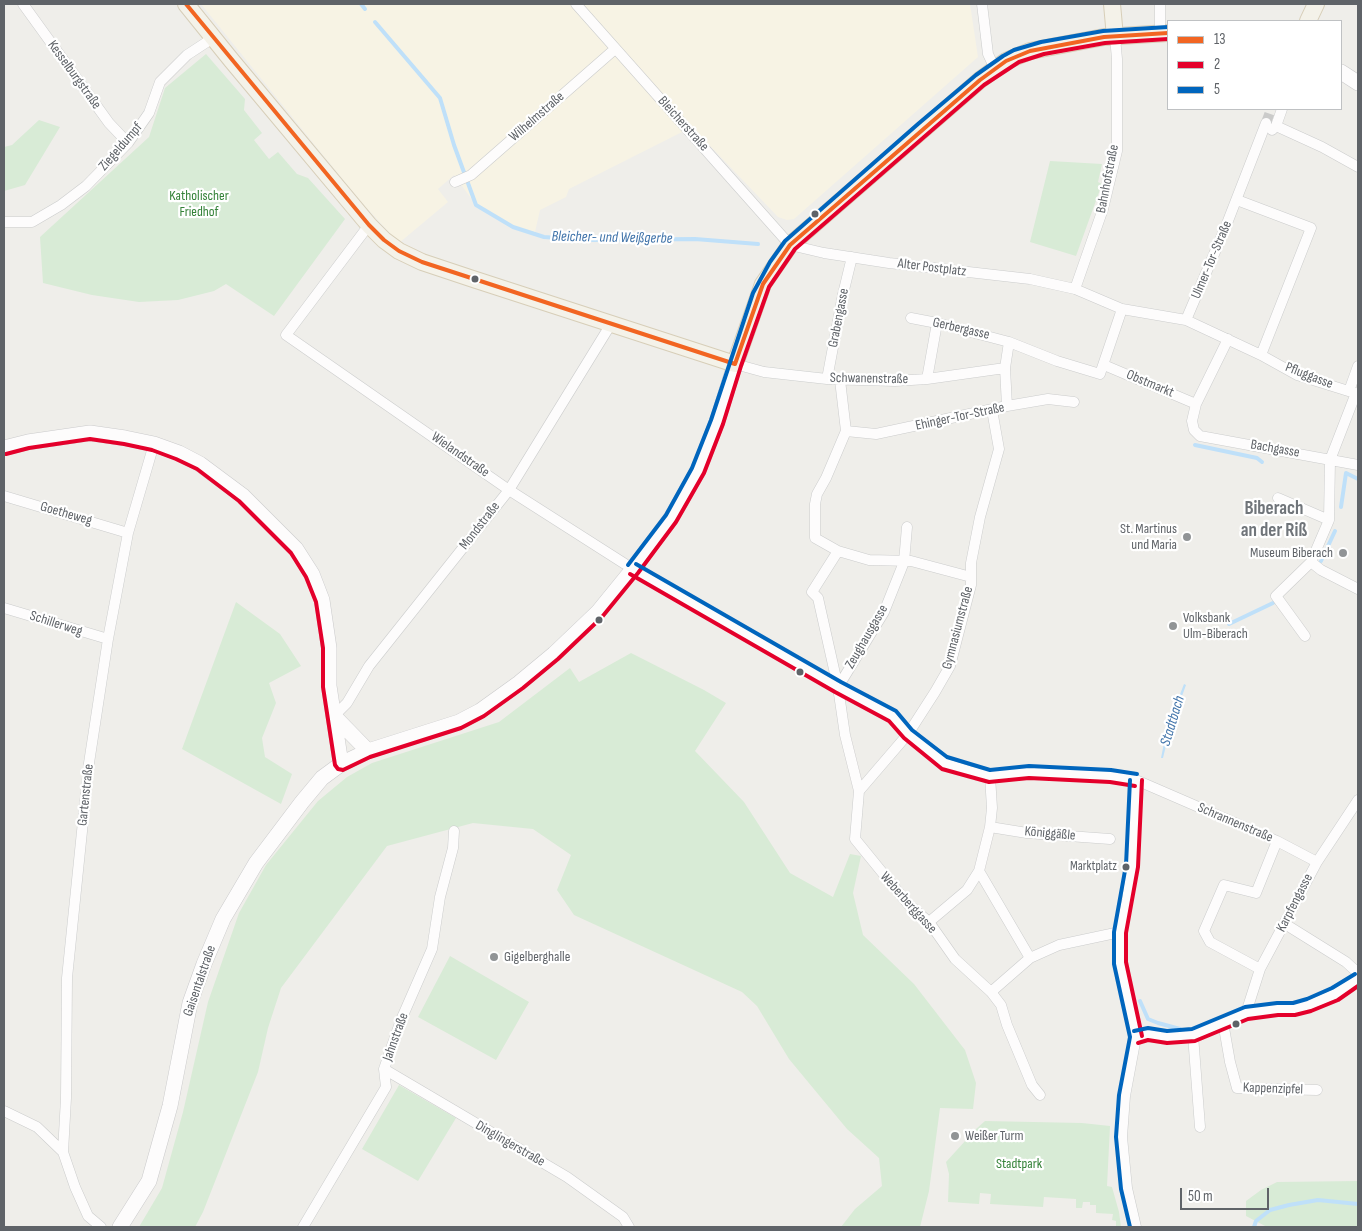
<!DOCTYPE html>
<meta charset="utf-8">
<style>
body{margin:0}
#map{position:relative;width:1362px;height:1231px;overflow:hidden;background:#efeeea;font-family:"Sofia Sans Condensed",sans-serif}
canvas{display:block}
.frame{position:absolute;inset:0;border:5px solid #5f6368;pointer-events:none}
.legend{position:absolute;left:1167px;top:20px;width:175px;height:90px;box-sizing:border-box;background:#fff;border:1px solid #bfc1c3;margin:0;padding:6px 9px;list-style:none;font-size:15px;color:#5f6368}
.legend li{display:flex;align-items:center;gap:10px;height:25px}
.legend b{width:25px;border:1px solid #bfc1c3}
.scale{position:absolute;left:1180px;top:1188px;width:89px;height:22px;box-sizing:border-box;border:2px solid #5f6368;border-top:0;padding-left:6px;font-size:15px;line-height:18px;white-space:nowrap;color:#5f6368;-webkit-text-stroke:4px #fff;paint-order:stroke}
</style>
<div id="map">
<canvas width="1362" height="1231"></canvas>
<div class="frame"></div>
<ul class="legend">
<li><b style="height:6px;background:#f26522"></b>13</li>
<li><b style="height:6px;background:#e4002b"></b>2</li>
<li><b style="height:6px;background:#0065bd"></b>5</li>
</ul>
<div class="scale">50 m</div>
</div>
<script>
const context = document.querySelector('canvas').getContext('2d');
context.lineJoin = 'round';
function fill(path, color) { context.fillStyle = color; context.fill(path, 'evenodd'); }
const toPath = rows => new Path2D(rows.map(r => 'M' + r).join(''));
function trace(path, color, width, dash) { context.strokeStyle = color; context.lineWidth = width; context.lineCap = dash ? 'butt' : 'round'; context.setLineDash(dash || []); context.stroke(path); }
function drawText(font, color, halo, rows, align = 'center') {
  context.font = font + ' "Sofia Sans Condensed",sans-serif'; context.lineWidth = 4.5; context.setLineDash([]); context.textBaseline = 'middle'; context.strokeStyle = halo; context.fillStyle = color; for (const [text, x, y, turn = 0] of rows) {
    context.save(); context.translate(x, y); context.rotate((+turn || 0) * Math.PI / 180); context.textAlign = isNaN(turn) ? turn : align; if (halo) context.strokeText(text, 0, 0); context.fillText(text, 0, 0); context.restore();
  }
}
const commercial = toPath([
 [201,4,970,4,978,57,794,219,787,220,778,217,692,127,569,189,566,197,540,210,535,232,513,227,476,205,454,175,438,189,448,202,399,243,365,206,318,149]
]);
const green = toPath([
 [206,54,245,99,244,110,262,133,254,140,269,159,278,152,297,174,308,178,345,219,274,316,226,284,214,291,178,300,139,302,92,295,43,283,40,237,149,137,165,88],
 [39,120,60,127,25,185,4,191,4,147,12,145],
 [1050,161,1102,164,1098,182,1102,184,1076,256,1030,242],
 [236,602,280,634,301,666,269,683,276,703,262,738,265,757,292,774,281,804,182,749],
 [631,653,704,690,726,703,695,751,744,802,790,873,833,897,850,854,861,856,853,893,863,935,914,984,965,1050,976,1083,973,1109,940,1108,929,1191,920,1227,841,1227,855,1209,882,1186,879,1158,847,1129,789,1059,757,1006,742,992,574,915,557,890,571,855,533,829,473,823,387,846,281,988,268,1028,258,1072,203,1212,195,1227,139,1227,162,1188,183,1112,208,1002,239,913,266,865,318,801,347,777,372,763,499,722,570,668,579,682],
 [450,956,529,1002,496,1060,418,1017],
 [399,1085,456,1118,418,1181,362,1149],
 [985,1121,1082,1123,1110,1126,1107,1186,1112,1187,1119,1212,1121,1227,1116,1227,1116,1221,1112,1220,1113,1214,1096,1213,1096,1205,1090,1205,1090,1202,1083,1202,1082,1208,1076,1208,1076,1199,1044,1197,1043,1207,990,1204,991,1194,980,1193,979,1204,948,1202,949,1174,946,1162,976,1129],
 [1358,1181,1358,1227,1267,1227,1246,1216,1246,1201,1261,1190,1277,1182]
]);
const water = toPath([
 [1184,684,1186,685,1170,729,1163,758,1161,758,1167,728]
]);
const stream = toPath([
 [361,4,365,9],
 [375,22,440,98,454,145,476,205,513,227,544,237,586,240,695,239,758,244],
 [1195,445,1257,458,1262,462],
 [1341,507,1346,473,1358,479],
 [1321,561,1335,531],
 [1229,624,1273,603],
 [1140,1001,1148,1019,1158,1023,1180,1029],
 [1254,1227,1256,1221,1270,1210,1289,1205,1318,1200,1358,1204]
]);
const minorTunnel = toPath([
 [1266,123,1271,109]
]);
const minor = toPath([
 [23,4,109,123,128,143],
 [576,4,790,245,824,253,889,263,1030,279,1075,289,1122,309,1186,320,1261,355,1297,375,1358,394],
 [982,4,988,54,995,69],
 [1160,33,1160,4],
 [1276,126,1322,147,1358,167],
 [1272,130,1276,126,1282,109],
 [455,182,471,175,615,49],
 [1237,200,1311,228,1261,355],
 [4,222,32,222,61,205,86,186,128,143,149,113,160,82,187,55,213,38],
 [369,225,286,335,509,490,625,564,838,687,893,716,908,734,944,763,972,772,990,776,1029,772,1111,776,1136,780,1277,841,1317,862],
 [1075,289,1103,209,1117,151,1117,59,1115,37],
 [911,318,937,323,1009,342],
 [1186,320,1226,226,1266,123],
 [1228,339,1196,404,1192,421,1194,430,1200,436,1358,465],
 [735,364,764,372,827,379,895,381,927,379,1005,368],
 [1104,365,1196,404],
 [827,379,843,294,852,257],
 [927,379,937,323],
 [840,380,846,431,826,478,817,494,815,504,815,538,838,551,869,560,911,561,971,577],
 [1349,391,1358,366],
 [1007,406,1005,368,1009,342,1057,361,1100,374,1122,309],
 [846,431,876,434,1007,406,1048,399,1074,402],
 [4,496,128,533],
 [1278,498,1329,520],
 [838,551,812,592,818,598,838,687,845,735,859,791,855,839,908,904,929,922,955,959,991,992,1001,1005,1007,1025,1032,1085,1040,1095],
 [1311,562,1321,570,1358,589],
 [4,608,108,639],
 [1305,636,1276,596,1311,562,1329,520,1330,460,1356,393],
 [838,687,884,612,904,562,907,527],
 [334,716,347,703,369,666,509,490,611,324],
 [859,791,908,734,935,692,950,666,971,585,971,563,980,517,999,449,992,410],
 [990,827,1027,833,1110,839],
 [979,871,1030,958],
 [929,922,967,890,979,871,990,827,992,808,990,776],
 [1285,924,1346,962,1358,973],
 [1260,969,1210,942,1204,931,1224,885,1256,893,1277,841],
 [991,992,1030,958,1059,945,1120,932],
 [1246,1013,1260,969,1317,862,1358,800],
 [1223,1022,1230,1062,1237,1088,1317,1090],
 [1193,1035,1200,1127],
 [1136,1037,1148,1034,1167,1037,1193,1035,1246,1013,1278,1009,1294,1009,1309,1005,1335,994,1358,979],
 [384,1069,567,1177,623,1217,629,1227],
 [4,1111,37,1127,63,1152,75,1187,88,1216,101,1227],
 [63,1152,66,1098,67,978,89,763,108,639,128,533,154,444],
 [303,1227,386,1087,384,1069,401,1020,432,949,440,897,453,848,454,831],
 [1136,1227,1127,1188,1122,1137,1125,1096,1136,1037,1120,963,1120,932,1127,900,1132,866,1136,780]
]);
const secondary = toPath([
 [1341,72,1358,83],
 [4,448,28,442,90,433,125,438,154,444,179,453,200,464,243,496,296,549,312,574,322,600,329,648,329,686,341,764],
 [334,716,368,751],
 [120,1227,149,1181,170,1106,190,1003,204,964,223,919,256,863,302,802,322,778,341,764,368,751,459,722,480,711,519,683,554,654,598,612,633,569,671,518,698,471,717,422,735,364]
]);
const primary = toPath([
 [186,4,232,61,369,225,384,240,399,251,422,262,473,279,735,364,763,284,790,245,980,80,1006,61,1030,51,1104,37,1168,33],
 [1112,4,1115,37],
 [1308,21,1316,4]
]);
const bus1 = toPath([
 [186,4,369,225,384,240,399,251,422,262,735,364],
 [735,364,763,284,790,245,980,80,1006,61,1030,51,1104,37,1168,33]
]);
const bus2 = toPath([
 [6,454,29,448,90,439,124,444,152,450,176,459,197,469,239,501,291,553,306,577,316,602,323,648,323,687,335,765,338,769,343,770,370,757,461,728,484,716,523,688,558,659,602,617,638,573,676,522,704,473,723,424,741,366,769,287,795,249,984,85,1019,62,1044,54,1105,43,1168,39],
 [630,574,835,692,889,721,904,738,942,769,989,782,1029,778,1110,782,1135,786],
 [1142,1036,1126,962,1126,933,1138,867,1142,780],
 [1138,1043,1148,1040,1167,1043,1195,1041,1248,1019,1278,1015,1295,1015,1311,1011,1338,1000,1358,986]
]);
const bus3 = toPath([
 [636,564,841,682,896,711,912,730,947,757,990,770,1029,766,1111,770,1137,774],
 [628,565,666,515,692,468,711,420,753,293,770,262,785,241,918,124,976,75,1003,56,1014,50,1041,42,1103,31,1168,27],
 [1134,1031,1148,1028,1167,1031,1192,1029,1245,1007,1277,1003,1293,1003,1307,999,1332,988,1355,974],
 [1130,1227,1121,1189,1116,1137,1119,1095,1130,1037,1114,964,1114,932,1126,865,1130,780]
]);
const markers = [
 [815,214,4.5,"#5f6368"],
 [475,279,4.5,"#5f6368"],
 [1187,537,5,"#919496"],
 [1343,553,5,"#919496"],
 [599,620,4.5,"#5f6368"],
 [1173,626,5,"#919496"],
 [800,672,4.5,"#5f6368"],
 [1126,867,4.5,"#5f6368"],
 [494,957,5,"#919496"],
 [1236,1024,4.5,"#5f6368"],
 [955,1136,5,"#919496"]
];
const busNames = [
 ["Marktplatz",1117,867]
];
const streetNames = [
 ["Kesselburgstraße",74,75,54],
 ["Wilhelmstraße",537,117,-41],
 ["Bleicherstraße",683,124,48],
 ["Ziegeldumpf",121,147,-49],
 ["Bahnhofstraße",1108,179,-79],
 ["Ulmer-Tor-Straße",1212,260,-67],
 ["Alter Postplatz",932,268,7],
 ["Grabengasse",839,318,-79],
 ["Gerbergasse",961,329,13],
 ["Pfluggasse",1309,376,21],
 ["Schwanenstraße",869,379,1],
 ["Obstmarkt",1150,384,23],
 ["Ehinger-Tor-Straße",960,417,-12],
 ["Bachgasse",1275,449,10],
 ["Wielandstraße",460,455,35],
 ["Goetheweg",66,514,16],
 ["Mondstraße",480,526,-52],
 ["Schillerweg",56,624,18],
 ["Gymnasiumstraße",958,628,-75],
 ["Zeughausgasse",867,637,-60],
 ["Gartenstraße",86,795,-84],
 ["Schrannenstraße",1235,823,23],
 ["Königgäßle",1050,834,5],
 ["Weberberggasse",908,903,48],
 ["Karpfengasse",1295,903,-63],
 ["Gaisentalstraße",200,981,-71],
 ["Jahnstraße",396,1037,-70],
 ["Kappenzipfel",1273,1089,2],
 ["Dinglingerstraße",510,1144,30]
];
const parkNames = [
 ["Katholischer",199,196],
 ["Friedhof",199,212],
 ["Stadtpark",1019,1164]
];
const poiNames = [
 ["St. Martinus",1177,529,"right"],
 ["und Maria",1177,545,"right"],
 ["Museum Biberach",1333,553,"right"],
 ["Volksbank",1183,618],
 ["Ulm-Biberach",1183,634],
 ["Gigelberghalle",504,957],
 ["Weißer Turm",965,1136]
];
const waterNames = [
 ["Bleicher- und Weißgerbe",612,238,1],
 ["Stadtbach",1173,721,-73]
];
const districtNames = [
 ["Biberach",1274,509],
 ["an der Riß",1274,531]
];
fill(commercial, '#f7f3e4');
fill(green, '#d8ebd6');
fill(water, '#bfe0f9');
trace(stream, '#bfe0f9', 4);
trace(minorTunnel, '#cbcbca', 10, [10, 5]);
trace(minor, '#cbcccc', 11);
trace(secondary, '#cacacb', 16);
trace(primary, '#d7ceb8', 18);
trace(minor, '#fdfcfc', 10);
trace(secondary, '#fdfcfc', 15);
trace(primary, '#f4f2e9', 16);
trace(bus1, '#f26522', 4);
trace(bus2, '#e4002b', 4);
trace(bus3, '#0065bd', 4);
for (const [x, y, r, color] of markers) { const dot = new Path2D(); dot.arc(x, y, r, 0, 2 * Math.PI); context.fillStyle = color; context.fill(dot); trace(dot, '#fff', 2); }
drawText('13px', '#5f6368', '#fff', busNames, 'right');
drawText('14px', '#5f6368', '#fff', streetNames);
drawText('14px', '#348238', '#fff', parkNames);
drawText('14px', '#5f6368', '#fff', poiNames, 'left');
drawText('italic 15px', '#4174aa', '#fff', waterNames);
drawText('bold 19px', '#70757a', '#fff', districtNames);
</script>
